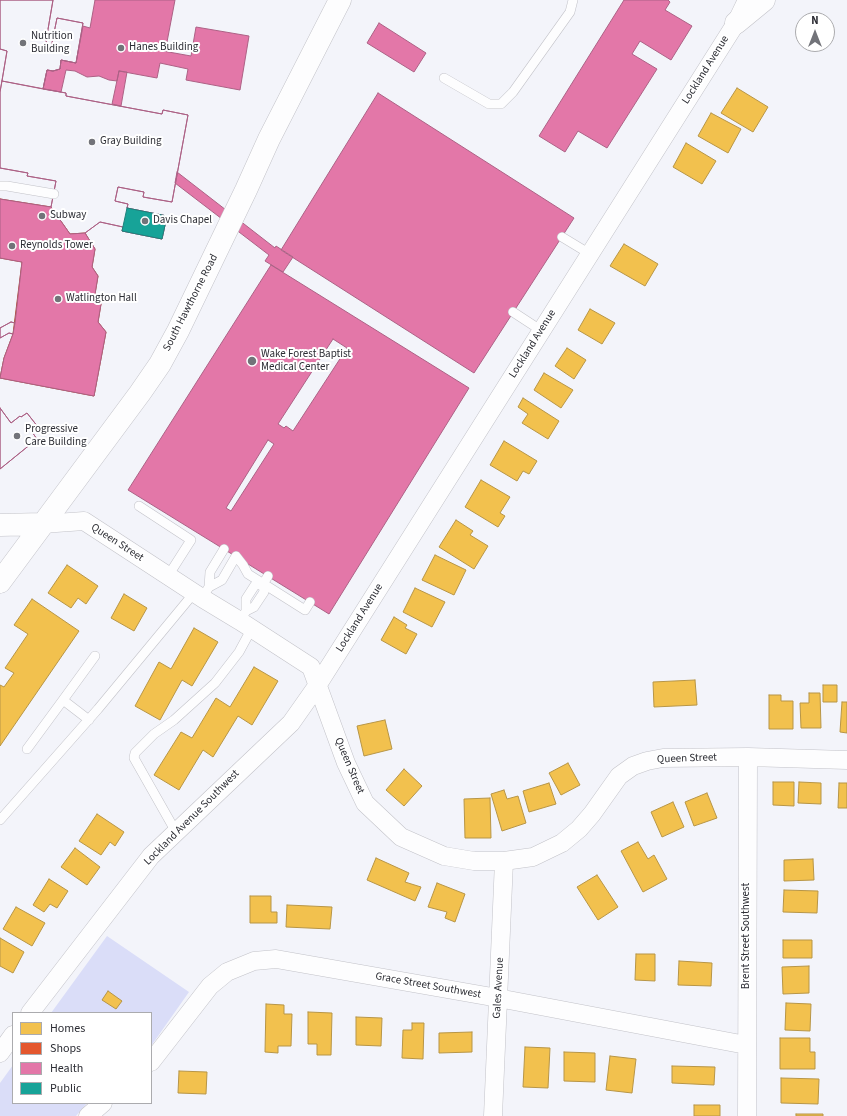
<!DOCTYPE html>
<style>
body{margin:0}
#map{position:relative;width:847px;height:1116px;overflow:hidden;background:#f3f4fa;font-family:"Source Sans 3",sans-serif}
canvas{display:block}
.legend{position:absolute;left:12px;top:1012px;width:140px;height:92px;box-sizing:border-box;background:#fff;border:1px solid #ababae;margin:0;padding:5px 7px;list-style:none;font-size:12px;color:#2c2d34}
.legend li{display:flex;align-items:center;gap:8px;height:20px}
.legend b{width:20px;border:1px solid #ababae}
.north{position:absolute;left:795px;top:12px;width:40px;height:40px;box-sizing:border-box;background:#fff;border:1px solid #ababae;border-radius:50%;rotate:0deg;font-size:11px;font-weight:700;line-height:16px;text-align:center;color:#2c2d34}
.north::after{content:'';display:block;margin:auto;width:14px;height:18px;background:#727379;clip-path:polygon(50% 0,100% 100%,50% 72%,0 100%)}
</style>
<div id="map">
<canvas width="847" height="1116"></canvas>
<ul class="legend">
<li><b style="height:11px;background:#f2c14e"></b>Homes</li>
<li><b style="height:11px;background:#e4572e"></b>Shops</li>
<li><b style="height:11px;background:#e377a8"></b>Health</li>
<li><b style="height:11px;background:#17a398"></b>Public</li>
</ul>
<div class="north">N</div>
</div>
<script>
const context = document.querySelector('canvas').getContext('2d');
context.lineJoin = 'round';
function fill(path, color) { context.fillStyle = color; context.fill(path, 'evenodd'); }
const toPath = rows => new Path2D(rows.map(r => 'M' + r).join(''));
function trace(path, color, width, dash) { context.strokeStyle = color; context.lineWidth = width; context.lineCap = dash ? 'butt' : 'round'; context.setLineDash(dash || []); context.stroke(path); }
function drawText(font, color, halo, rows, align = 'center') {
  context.font = font + ' "Source Sans 3",sans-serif'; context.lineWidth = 4; context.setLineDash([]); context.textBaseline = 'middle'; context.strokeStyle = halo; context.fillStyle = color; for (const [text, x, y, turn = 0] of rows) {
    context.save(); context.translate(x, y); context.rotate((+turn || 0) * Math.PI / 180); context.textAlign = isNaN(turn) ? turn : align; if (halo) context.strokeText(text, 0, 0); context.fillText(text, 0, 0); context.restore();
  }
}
const green = toPath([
 [107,936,189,992,151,1046,151,1013,51,1013],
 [13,1065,13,1103,87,1103,76,1116,0,1116,0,1083]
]);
const homes = toPath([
 [737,88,768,107,753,132,721,113,737,88],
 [711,113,741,129,728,153,698,136,711,113],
 [686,143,716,161,702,184,673,167,686,143],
 [624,244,658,264,645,286,610,266,624,244],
 [590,309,615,323,602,344,578,330,590,309],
 [567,348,586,360,574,379,555,366,567,348],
 [544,373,573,390,561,408,534,390,544,373],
 [523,398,559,421,548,439,522,423,528,414,518,407,523,398],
 [504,441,537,461,529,474,523,471,517,481,490,465,504,441],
 [481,480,510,497,500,513,505,516,498,527,465,507,481,480],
 [456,520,473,531,470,535,488,546,474,569,439,547,456,520],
 [435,555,466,570,454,595,422,580,435,555],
 [67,565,98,586,86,604,78,598,71,608,48,593,67,565],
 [415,588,445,602,432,627,403,612,415,588],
 [124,594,147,608,134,631,111,618,124,594],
 [32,599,79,631,0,746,0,685,4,687,14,673,5,668,28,634,14,625,32,599],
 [394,617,407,625,405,628,417,634,406,654,381,640,394,617],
 [194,628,218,642,192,686,182,680,160,720,135,706,159,662,171,669,194,628],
 [254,667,278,681,252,725,238,716,213,757,203,750,179,790,154,775,181,732,192,738,216,698,230,707,254,667],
 [695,680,697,705,654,707,653,682,695,680],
 [823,685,837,685,837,702,823,702,823,685],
 [809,693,820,693,821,728,801,728,800,703,809,703,809,693],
 [769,695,781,695,781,701,793,701,793,729,769,729,769,695],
 [842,702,847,702,847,733,840,732,842,702],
 [385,720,392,749,364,756,357,726,385,720],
 [568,763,580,785,561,795,549,773,568,763],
 [404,769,422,786,404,806,386,790,404,769],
 [773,782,794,782,794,806,773,805,773,782],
 [799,782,821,783,821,804,798,803,799,782],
 [549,783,556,804,529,812,523,791,549,783],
 [839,783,847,783,847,808,838,808,839,783],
 [504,790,507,799,518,796,526,823,502,831,491,794,504,790],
 [707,793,717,818,694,826,685,802,707,793],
 [490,798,491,838,465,838,464,799,490,798],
 [673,802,684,827,662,837,651,812,673,802],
 [97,814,124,832,115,846,110,842,101,855,79,841,97,814],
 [638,842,648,859,654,855,667,879,643,892,621,851,638,842],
 [75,848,100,867,87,885,61,867,75,848],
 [376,858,409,873,405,882,421,887,415,901,367,880,376,858],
 [813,859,814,880,784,881,784,860,813,859],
 [597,875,618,907,598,920,577,887,597,875],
 [49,879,68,891,57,908,50,904,44,912,33,905,49,879],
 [437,883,465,894,455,922,445,918,447,912,428,907,437,883],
 [784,890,818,891,817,913,783,912,784,890],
 [250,896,271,896,271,912,277,912,277,923,250,923,250,896],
 [287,905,332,907,330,929,286,927,287,905],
 [16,907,45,923,32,946,3,929,16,907],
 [0,938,24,952,13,973,0,966,0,938],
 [783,940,812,940,812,958,783,958,783,940],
 [636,954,655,954,655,981,635,980,636,954],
 [679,961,712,963,711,986,678,985,679,961],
 [809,966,809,993,783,994,782,967,809,966],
 [108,991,122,1001,116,1009,102,1000,108,991],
 [786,1003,811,1004,810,1031,785,1030,786,1003],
 [266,1004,284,1005,284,1014,292,1014,291,1046,278,1046,278,1053,265,1052,266,1004],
 [308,1012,332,1013,331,1055,317,1055,317,1044,308,1044,308,1012],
 [356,1017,382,1018,381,1046,356,1045,356,1017],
 [412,1023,424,1023,423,1059,402,1058,403,1030,412,1030,412,1023],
 [472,1032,472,1052,439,1053,439,1033,472,1032],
 [780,1038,810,1038,810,1052,815,1052,815,1069,780,1069,780,1038],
 [525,1047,550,1048,548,1088,523,1087,525,1047],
 [564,1052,595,1053,595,1082,564,1081,564,1052],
 [610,1056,636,1059,632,1093,606,1090,610,1056],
 [672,1066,715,1067,714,1085,672,1083,672,1066],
 [179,1071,207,1072,206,1094,178,1093,179,1071],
 [781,1078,819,1079,818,1104,781,1103,781,1078],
 [694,1105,720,1105,720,1116,694,1116,694,1105],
 [796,1114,823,1114,823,1116,796,1116,796,1114]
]);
const shops = toPath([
 [0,199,51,207,70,234,85,233,95,249,92,267,98,276,95,294,101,304,98,322,106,332,94,396,0,378,4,358,13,334,22,262,27,235,0,230,0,199],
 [0,230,27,235,22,262,0,258,0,230]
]);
const health = toPath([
 [0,0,53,0,46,41,49,47,51,48,57,18,83,23,76,63,61,60,60,69,53,71,47,70,43,89,66,93,66,96,162,114,163,110,188,115,172,202,143,197,144,192,118,187,115,201,128,204,127,208,167,216,162,239,122,231,123,227,100,222,85,233,95,249,92,267,98,276,95,294,101,304,98,322,106,332,94,396,0,378,4,358,13,334,9,333,0,338,0,328,11,322,15,323,22,262,0,258,0,199,51,207,56,181,27,176,28,173,0,168,0,92,7,51,0,49,0,0],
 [0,0,53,0,46,41,49,47,51,48,57,18,83,23,76,63,61,60,60,69,53,71,47,70,43,89,2,81,7,51,0,49,0,0],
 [95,0,175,0,167,42,164,44,163,51,191,56,196,27,249,36,240,90,186,80,188,69,160,63,157,78,119,71,117,81,109,80,99,76,87,77,75,71,66,70,61,92,43,89,47,70,53,71,60,69,61,60,76,63,83,26,90,28,95,0],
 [624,0,668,0,670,2,665,10,692,26,671,60,640,41,632,54,657,69,607,148,578,131,565,152,539,136,624,0],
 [379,23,426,53,414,72,367,43,379,23],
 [119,71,127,72,121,106,112,104,119,71],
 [2,81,66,93,66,96,162,114,163,110,188,115,172,202,143,197,144,192,118,187,115,201,128,204,127,208,167,216,162,239,122,231,123,227,100,222,85,233,70,234,51,207,56,181,27,176,28,173,0,168,0,92,2,81],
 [378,93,574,218,474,373,281,250,378,93],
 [177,172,275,248,276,246,293,257,283,272,265,261,269,255,175,183,177,172],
 [271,265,469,388,329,614,128,490,271,265],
 [333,339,347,348,293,431,286,426,284,428,278,424,333,339],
 [268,440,274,444,231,511,226,508,268,440],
 [11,322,15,323,13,334,9,333,0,338,0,328,11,322],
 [0,408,11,423,20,416,21,417,27,413,38,427,32,432,37,439,0,469,0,408],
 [0,408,11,423,20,416,21,417,27,413,38,427,32,432,37,439,0,469,0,408]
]);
const public = toPath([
 [127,208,167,216,162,239,122,231,127,208]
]);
const lane = toPath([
 [444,78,489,104,501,104,513,92,570,12,573,0],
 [0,186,7,186,54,194],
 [562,237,590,254],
 [513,312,542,331],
 [139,506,191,540,168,576],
 [209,587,210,572,224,549],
 [202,598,209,587,222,580,236,556,243,565,248,574,305,610,310,602],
 [246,611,254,607,264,592,263,584,268,576],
 [240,621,246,611,246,599,255,585,263,584],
 [63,700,95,656],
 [27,749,63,700,89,720],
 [0,820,98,709,194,593],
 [176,832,134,758,135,753,154,734,174,720,215,683,239,652,252,628]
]);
const street = toPath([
 [42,524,84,521,202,598,240,621,311,667,346,763,365,803,401,837,444,856,474,861,504,861,533,857,562,843,579,829,592,814,619,776,633,766,647,761,663,758,748,757,847,760],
 [30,1013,151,856,291,723,317,686,736,23,747,0],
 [0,1053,13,1035],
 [151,1062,210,986,227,972,254,961,276,959,498,998,746,1045],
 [88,1116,103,1103],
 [493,1116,504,861],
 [747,1116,748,757]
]);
const secondary = toPath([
 [0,525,42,524],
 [0,582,140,393,160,364,178,331,246,190,269,139,340,0]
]);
const highway = toPath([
 [736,23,764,0]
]);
const markers = [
 [23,43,4,"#727379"],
 [121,48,4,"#727379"],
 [92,142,4,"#727379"],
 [42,216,4,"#727379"],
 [145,221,4,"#727379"],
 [12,246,4,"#727379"],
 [58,299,4,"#727379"],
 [252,361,5,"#727379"],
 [17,436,4,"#727379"]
];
const poiNames = [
 ["Nutrition",31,37],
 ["Building",31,50],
 ["Hanes Building",129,48],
 ["Gray Building",100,142],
 ["Subway",50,216],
 ["Davis Chapel",153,221],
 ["Reynolds Tower",20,246],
 ["Watlington Hall",66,299],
 ["Wake Forest Baptist",261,355],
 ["Medical Center",261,368],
 ["Progressive",25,430],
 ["Care Building",25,443]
];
const streetNames = [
 ["Lockland Avenue",706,70,-58],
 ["South Hawthorne Road",191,303,-63],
 ["Lockland Avenue",533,344,-58],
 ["Queen Street",117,543,33],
 ["Lockland Avenue",360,618,-58],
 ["Queen Street",687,759,-2],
 ["Queen Street",349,766,67],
 ["Lockland Avenue Southwest",192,818,-45],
 ["Brent Street Southwest",747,936,-90],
 ["Grace Street Southwest",428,986,10],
 ["Gales Avenue",499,988,-87]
];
fill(green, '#daddf8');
fill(homes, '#f2c14e');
trace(homes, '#b79546', 1);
fill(shops, '#e4572e');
trace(shops, '#ad4a30', 1);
fill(health, '#e377a8');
trace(health, '#ac6185', 1);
fill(public, '#17a398');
trace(public, '#1d807a', 1);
trace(lane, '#c2c2c8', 10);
trace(street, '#c2c2c8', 19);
trace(secondary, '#c2c2c8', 23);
trace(highway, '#c2c2c8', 23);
trace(lane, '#fdfdfe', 9);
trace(street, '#fdfdfe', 18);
trace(secondary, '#fdfdfe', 22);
trace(highway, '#fdfdfe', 22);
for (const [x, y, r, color] of markers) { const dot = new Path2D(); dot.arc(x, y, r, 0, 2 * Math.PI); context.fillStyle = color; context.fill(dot); trace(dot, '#fff', 1.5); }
drawText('11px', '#2c2d34', '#fff', poiNames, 'left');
drawText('11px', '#2c2d34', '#fff', streetNames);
</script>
